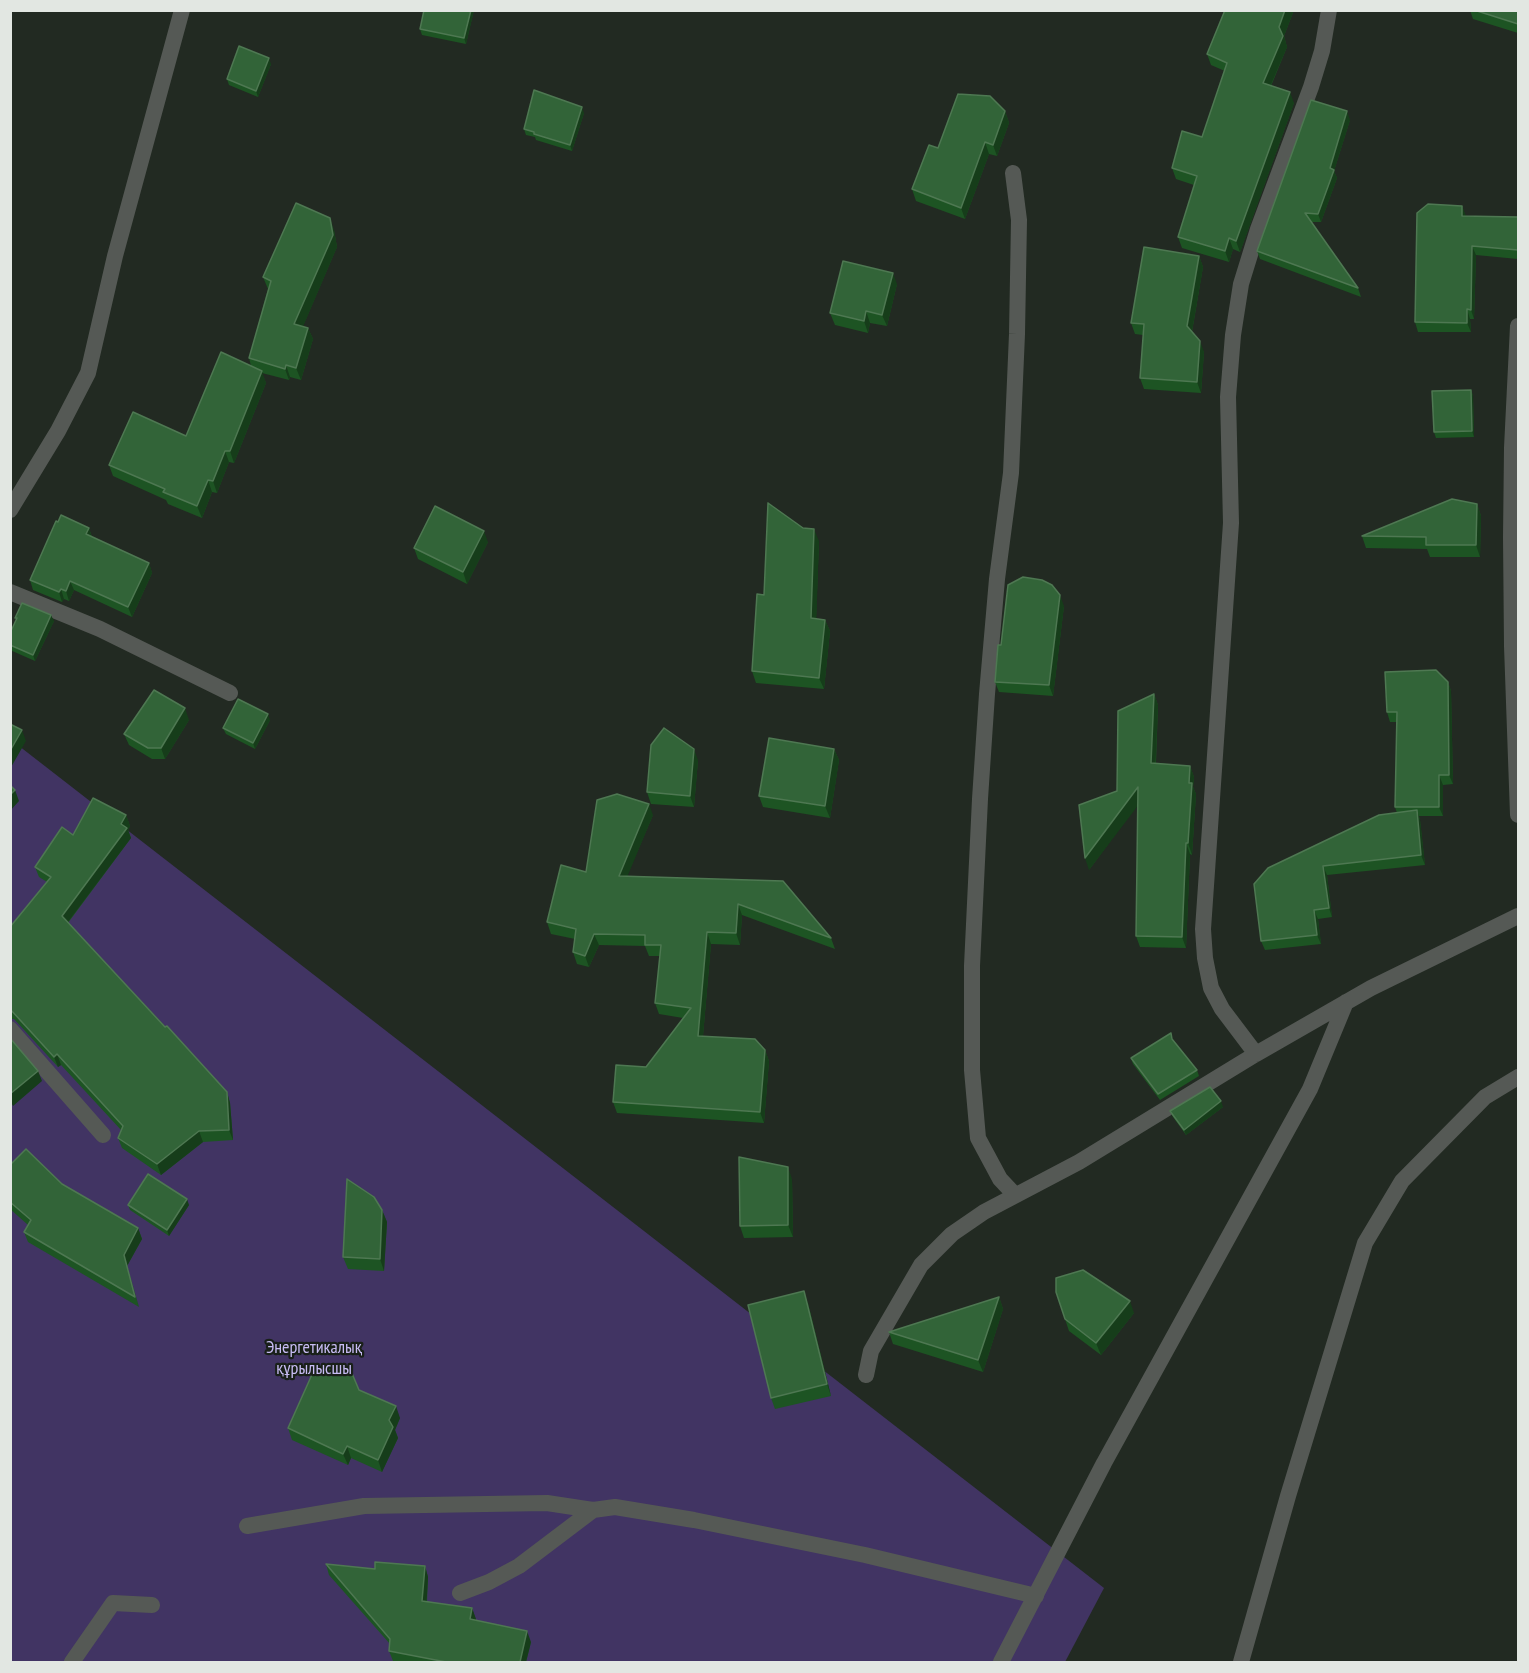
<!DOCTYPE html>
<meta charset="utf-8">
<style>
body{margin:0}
#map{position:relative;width:1529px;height:1673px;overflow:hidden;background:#222a22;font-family:"PT Sans Narrow",sans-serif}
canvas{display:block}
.frame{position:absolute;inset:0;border:12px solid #e2e7e2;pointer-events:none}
</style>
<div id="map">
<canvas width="1529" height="1673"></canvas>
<div class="frame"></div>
</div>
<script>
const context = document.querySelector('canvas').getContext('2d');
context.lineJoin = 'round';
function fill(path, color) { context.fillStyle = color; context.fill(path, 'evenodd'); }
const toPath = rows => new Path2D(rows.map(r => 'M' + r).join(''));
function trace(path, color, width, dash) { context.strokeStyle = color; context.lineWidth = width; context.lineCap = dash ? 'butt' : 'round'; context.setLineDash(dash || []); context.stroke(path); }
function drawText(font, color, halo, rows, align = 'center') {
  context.font = font + ' "PT Sans Narrow",sans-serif'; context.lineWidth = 4.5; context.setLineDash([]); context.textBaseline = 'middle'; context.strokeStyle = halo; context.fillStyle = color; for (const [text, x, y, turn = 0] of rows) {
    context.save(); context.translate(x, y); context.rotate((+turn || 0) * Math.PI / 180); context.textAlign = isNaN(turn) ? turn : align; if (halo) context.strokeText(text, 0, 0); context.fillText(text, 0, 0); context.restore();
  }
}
const green = toPath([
 [10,739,1104,1588,1065,1662,11,1662]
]);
const minor = toPath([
 [1013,173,1019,220,1017,334,1011,473,997,579,987,694,980,799,972,966,972,1070,978,1138,1000,1179,1015,1195],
 [1518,326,1512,448,1511,537,1512,646,1518,815],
 [10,510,58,431,88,373,115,256,182,10],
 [10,592,100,629,230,693],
 [10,1029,103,1135],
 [1256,1054,1222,1009,1211,988,1205,958,1203,929,1231,523,1228,397,1233,335,1241,284,1258,229,1311,87,1322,51,1329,10],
 [866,1375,871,1351,921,1265,952,1234,984,1212,1079,1162,1256,1054,1371,988,1518,916],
 [247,1526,364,1506,547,1503,593,1510],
 [460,1593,489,1582,519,1566,593,1510,615,1507,694,1520,865,1555,1036,1596],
 [72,1662,113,1603,152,1605],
 [1001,1662,1104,1463,1310,1089,1346,1002],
 [1241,1662,1288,1496,1365,1243,1402,1181,1485,1097,1518,1077]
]);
const wall = toPath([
 [424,10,474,10,466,44,422,35,420,29],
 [1225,10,1294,10,1284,36,1287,47,1271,86,1294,103,1240,252,1233,249,1229,262,1182,248,1178,237,1194,185,1176,179,1172,168,1202,137,1225,71,1211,65,1207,54],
 [1470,10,1518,10,1518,33,1473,19],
 [271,64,258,97,229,85,227,79],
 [1005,111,1009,123,997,156,989,154,965,219,916,201,912,189],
 [584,113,572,151,536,140,535,137,526,135,524,129],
 [1350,120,1334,171,1337,178,1321,222,1311,222,1358,288,1361,297,1260,259,1257,251],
 [1462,206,1466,217,1518,217,1518,259,1476,255,1474,319,1470,319,1471,332,1418,332,1415,322],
 [334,230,337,247,303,326,308,328,313,339,301,380,290,377,289,380,262,373,266,383,234,463,229,462,217,493,212,492,202,518,168,504,166,500,113,476,109,465,186,436,251,366,249,358,268,289,263,277],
 [1199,256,1203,267,1192,332,1204,352,1201,393,1144,389,1140,378,1143,335,1135,334,1131,323],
 [897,284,887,326,870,323,868,333,835,325,830,313],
 [1471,390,1473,396,1474,437,1436,438,1434,432],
 [1477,504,1481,516,1480,557,1430,557,1427,549,1366,548,1362,536],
 [89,528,92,537,149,563,152,573,132,617,74,590,69,601,64,599,62,602,33,590,30,580],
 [819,541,816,619,825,620,830,631,824,689,756,683,752,671,764,595],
 [488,542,467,584,418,559,414,548],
 [1064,606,1053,696,999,692,995,682,1001,645],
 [15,618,54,621,35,661,10,650,10,633,16,620],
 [1448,682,1451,691,1453,784,1443,785,1443,816,1419,816,1420,820,1425,865,1327,875,1332,917,1318,919,1321,944,1265,950,1261,941,1254,884,1397,813,1395,807,1397,722,1390,722,1387,712],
 [1154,694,1158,705,1156,763,1190,766,1194,777,1193,787,1196,794,1192,855,1190,854,1186,948,1140,947,1136,936,1138,804,1089,870,1117,791],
 [189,720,165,759,152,759,129,745,124,734],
 [270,720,255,749,226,734,223,728],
 [834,749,839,760,830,818,763,807,759,796],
 [698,760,694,807,651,804,647,792],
 [126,815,130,826,128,830,131,838,68,923,227,1092,230,1103,233,1140,203,1142,161,1175,122,1148,118,1138,121,1130,61,1065,58,1067,14,1019,10,1019,10,927,47,882,39,877,35,867,73,835],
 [653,815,627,876,783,881,831,938,835,949,742,915,740,945,711,944,703,1036,765,1050,769,1061,764,1123,617,1113,613,1102,646,1067,683,1018,659,1014,655,1003,660,956,649,956,645,946,599,945,589,967,577,964,573,952,575,939,551,934,547,922,586,872],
 [1174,1041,1197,1070,1199,1076,1160,1100,1133,1064,1131,1058],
 [1223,1107,1186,1135,1173,1117,1170,1111],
 [10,1165,62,1184,138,1228,142,1239,127,1266,139,1307,28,1242,24,1232,28,1225,10,1209],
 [792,1179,793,1237,744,1238,740,1226],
 [128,1205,189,1205,169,1236,130,1210],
 [382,1210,387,1222,384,1271,348,1269,343,1257],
 [999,1297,1003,1309,983,1372,893,1344,889,1332],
 [808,1303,831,1396,775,1409,771,1398],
 [1134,1313,1101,1355,1069,1331,1065,1319],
 [359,1390,400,1418,395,1430,398,1438,382,1472,351,1458,348,1465,292,1440,288,1428],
 [326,1564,375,1569,425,1566,428,1577,427,1602,472,1608,476,1620,531,1642,526,1662,398,1662,393,1661,389,1651,390,1644,329,1575]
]);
const shadedWall = toPath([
 [471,10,474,10,466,44,464,38],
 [1285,10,1294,10,1284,36,1287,47,1267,94,1263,83,1279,27],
 [269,58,271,64,258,97,256,91],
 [1290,92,1294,103,1240,252,1236,241],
 [582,107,584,113,572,151,570,145],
 [1005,111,1009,123,997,156,993,145],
 [1347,111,1350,120,1334,171,1337,178,1321,222,1318,214,1330,168],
 [985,142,989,154,965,219,961,208],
 [1462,206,1466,216,1465,226,1462,216],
 [330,218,334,230,337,247,299,336,294,324],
 [1229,238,1233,249,1229,262,1225,251],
 [1472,246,1476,255,1474,319,1471,310],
 [1199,256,1203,267,1191,337,1187,326],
 [893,273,897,284,887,326,882,315],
 [1467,309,1470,319,1471,332,1467,323],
 [866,311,870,323,868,333,864,321],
 [308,328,313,339,301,380,296,368],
 [1200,341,1204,352,1201,393,1197,382],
 [286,365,290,377,289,380,285,369],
 [262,371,266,383,234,463,230,451],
 [1471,390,1473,396,1474,437,1472,431],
 [225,451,229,462,217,493,213,481],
 [208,480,212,492,202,518,197,506],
 [1477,504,1481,516,1480,557,1476,545],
 [89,528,92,538,86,534],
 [814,529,819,541,816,630,811,618],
 [484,531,488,542,467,584,463,572],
 [149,563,152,573,132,617,128,607],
 [70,581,74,590,69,601,66,591],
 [61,589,64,599,62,602,59,592],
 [1060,595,1064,606,1053,696,1049,685],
 [51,615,54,621,35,661,33,655],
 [825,620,830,631,824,689,819,678],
 [1448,682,1451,691,1453,784,1449,775],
 [1154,694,1158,705,1155,774,1151,763],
 [185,708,189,720,165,759,161,748],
 [268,714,270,720,255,749,253,743],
 [22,730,26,741,10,769,10,751],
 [694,749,698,760,694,807,690,796],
 [834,749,839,760,830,818,825,806],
 [1190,766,1194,777,1193,787,1196,794,1192,855,1188,843],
 [1439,775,1443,785,1443,816,1439,807],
 [1138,787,1143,799,1089,870,1085,858],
 [15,790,19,801,10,811,10,795],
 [649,804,653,815,623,887,619,876],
 [1417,810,1420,820,1425,865,1421,855],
 [126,815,130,826,128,830,131,838,65,926,62,916],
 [1186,843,1190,854,1186,948,1182,937],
 [1323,866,1327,875,1332,917,1329,908],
 [738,904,742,915,740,945,736,933],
 [1314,910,1318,919,1321,944,1317,935],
 [707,932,711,944,702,1047,698,1036],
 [594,934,599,945,589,967,585,956],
 [765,1050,769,1061,764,1123,760,1112],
 [57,1054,61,1065,58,1067,54,1057],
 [38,1071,42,1081,13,1106,10,1100,10,1094],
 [227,1092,230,1103,233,1140,229,1130],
 [1221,1101,1223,1107,1186,1135,1184,1130],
 [199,1131,203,1142,161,1175,157,1164],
 [788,1167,792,1179,793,1237,788,1225],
 [187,1199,189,1205,169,1236,167,1230],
 [382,1210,387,1222,384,1271,380,1259],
 [138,1228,142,1239,127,1266,139,1307,124,1255],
 [804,1291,808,1303,831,1396,827,1384],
 [999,1297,1003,1309,983,1372,978,1360],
 [1130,1301,1134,1313,1101,1355,1096,1343],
 [396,1406,400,1418,395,1430,398,1438,382,1472,378,1460,389,1420],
 [347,1446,351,1458,348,1465,343,1454],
 [425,1566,428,1577,426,1612,422,1601],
 [472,1608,476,1619,474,1630,470,1619],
 [527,1631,531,1642,526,1662,520,1662]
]);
const building = toPath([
 [424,10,471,10,464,38,420,29,424,10],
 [1225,10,1285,10,1279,27,1283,36,1263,83,1290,92,1236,241,1229,238,1225,251,1178,237,1197,176,1172,168,1182,131,1202,137,1227,63,1207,54,1225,10],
 [1474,10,1518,10,1518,24,1474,10],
 [239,46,269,58,256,91,227,79,239,46],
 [534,90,582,107,570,145,534,134,534,132,524,129,534,90],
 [958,94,990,96,1005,111,993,145,985,142,961,208,912,189,929,145,938,148,958,94],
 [1311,100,1347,111,1330,168,1334,170,1318,214,1305,213,1358,288,1257,251,1311,100],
 [296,203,330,218,333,235,294,324,308,328,296,368,286,365,285,369,249,358,271,281,263,277,296,203],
 [1428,204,1462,206,1462,216,1518,217,1518,250,1472,246,1471,310,1467,309,1467,323,1415,322,1417,213,1428,204],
 [1144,247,1199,256,1187,326,1200,341,1197,382,1140,378,1144,324,1131,323,1144,247],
 [843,261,893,273,882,315,866,311,864,321,830,313,843,261],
 [221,352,262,371,230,451,225,451,213,481,208,480,197,506,163,492,165,489,109,465,133,412,186,436,221,352],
 [1471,390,1472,431,1434,432,1432,391,1471,390],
 [1452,499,1477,504,1476,545,1426,545,1426,537,1362,536,1452,499],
 [768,503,803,528,814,529,811,618,825,620,819,678,752,671,757,594,764,595,768,503],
 [435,506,484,531,463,572,414,548,435,506],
 [61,515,89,528,86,534,149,563,128,607,70,581,66,591,61,589,59,592,30,580,56,521,58,522,61,515],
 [1023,577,1042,580,1052,585,1060,595,1049,685,995,682,998,645,1001,645,1008,585,1023,577],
 [22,603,51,615,33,655,10,645,10,633,17,618,15,618,22,603],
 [1436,670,1448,682,1449,775,1439,775,1439,807,1395,807,1397,712,1387,712,1385,672,1436,670],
 [154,690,185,708,161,748,148,748,124,734,154,690],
 [1154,694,1151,763,1190,766,1189,783,1192,783,1188,843,1186,843,1182,937,1136,936,1138,787,1085,858,1079,805,1117,791,1118,711,1154,694],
 [238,699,268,714,253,743,223,728,238,699],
 [10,724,22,730,10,751,10,724],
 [664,728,694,749,690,796,647,792,651,745,664,728],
 [769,738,834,749,825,806,759,796,769,738],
 [10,785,15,790,10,795,10,785],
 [617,794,649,804,619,876,783,881,831,938,738,904,736,933,707,932,698,1036,755,1039,765,1050,760,1112,613,1102,616,1065,646,1067,691,1008,655,1003,661,945,645,945,645,935,594,934,585,956,573,952,576,929,547,922,561,865,586,872,597,800,617,794],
 [93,798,126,815,121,824,127,828,62,916,165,1027,167,1026,227,1092,229,1130,199,1131,157,1164,118,1138,123,1126,57,1054,54,1057,10,1009,10,927,51,877,35,867,62,827,73,835,93,798],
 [1417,810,1421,855,1323,866,1329,908,1314,910,1317,935,1261,941,1254,884,1268,868,1379,815,1417,810],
 [1171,1033,1172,1039,1197,1070,1158,1094,1131,1058,1171,1033],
 [10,1038,38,1071,10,1094,10,1038],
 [1210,1087,1221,1101,1184,1130,1170,1111,1210,1087],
 [26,1149,62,1184,138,1228,124,1255,135,1297,24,1232,31,1220,10,1202,10,1165,26,1149],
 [739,1157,788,1167,788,1225,740,1226,739,1157],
 [148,1174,187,1199,167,1230,128,1205,148,1174],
 [347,1179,374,1197,382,1210,380,1259,343,1257,347,1179],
 [1083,1270,1130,1301,1096,1343,1065,1319,1056,1292,1056,1278,1083,1270],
 [804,1291,827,1384,771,1398,748,1305,804,1291],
 [999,1297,978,1360,889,1332,999,1297],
 [333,1367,351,1371,359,1390,396,1406,389,1420,393,1427,378,1460,347,1446,343,1454,288,1428,314,1370,333,1367],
 [375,1562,425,1566,422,1601,472,1608,470,1619,527,1631,520,1662,446,1662,389,1651,390,1639,326,1564,375,1569,375,1562]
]);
const parkNames = [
 ["Энергетикалық",314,1348],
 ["құрылысшы",314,1369]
];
fill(green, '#413463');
trace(minor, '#555955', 16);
fill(wall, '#1d5423');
fill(shadedWall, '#163d1a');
fill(building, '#326438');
trace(building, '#4e7852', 1.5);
drawText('18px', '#c8bcf4', '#192019', parkNames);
</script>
